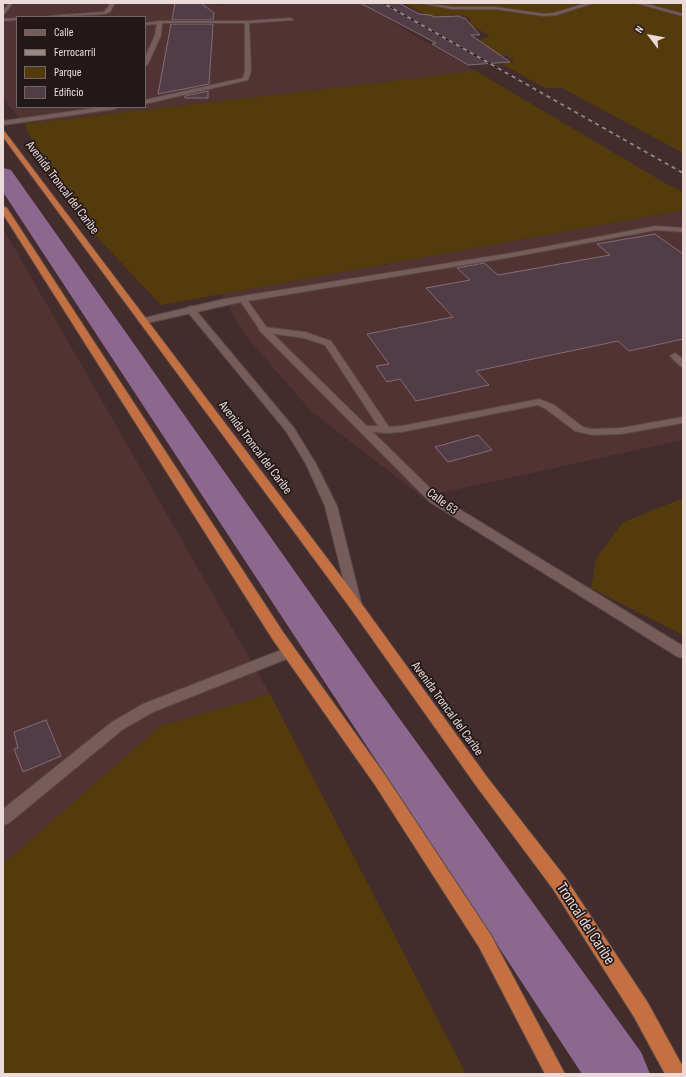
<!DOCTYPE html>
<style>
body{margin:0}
#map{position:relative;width:686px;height:1077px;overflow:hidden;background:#422c2c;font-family:"Sofia Sans Condensed",sans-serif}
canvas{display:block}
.frame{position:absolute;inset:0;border:4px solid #eadbda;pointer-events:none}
.legend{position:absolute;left:16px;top:16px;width:130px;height:92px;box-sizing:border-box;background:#221817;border:1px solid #726665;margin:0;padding:5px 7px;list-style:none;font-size:12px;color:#eadbda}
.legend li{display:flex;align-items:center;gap:8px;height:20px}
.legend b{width:20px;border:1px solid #726665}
.north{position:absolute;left:630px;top:16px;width:40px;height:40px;-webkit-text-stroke:3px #221817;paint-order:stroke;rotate:302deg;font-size:11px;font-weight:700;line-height:16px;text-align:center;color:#eadbda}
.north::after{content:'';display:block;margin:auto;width:14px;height:18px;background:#eadbda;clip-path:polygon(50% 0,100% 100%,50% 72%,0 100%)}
</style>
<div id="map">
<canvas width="686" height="1077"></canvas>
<div class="frame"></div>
<ul class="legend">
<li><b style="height:5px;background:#765d5c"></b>Calle</li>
<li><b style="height:5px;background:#998786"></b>Ferrocarril</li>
<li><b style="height:11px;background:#543b0c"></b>Parque</li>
<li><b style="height:11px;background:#523c46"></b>Edificio</li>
</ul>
<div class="north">N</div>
</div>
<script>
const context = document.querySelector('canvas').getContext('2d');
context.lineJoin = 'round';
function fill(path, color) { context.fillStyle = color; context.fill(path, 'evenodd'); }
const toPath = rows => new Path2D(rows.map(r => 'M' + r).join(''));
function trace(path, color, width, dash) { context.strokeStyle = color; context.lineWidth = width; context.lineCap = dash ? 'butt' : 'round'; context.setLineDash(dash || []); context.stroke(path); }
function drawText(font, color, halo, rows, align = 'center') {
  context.font = font + ' "Sofia Sans Condensed",sans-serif'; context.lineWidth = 3.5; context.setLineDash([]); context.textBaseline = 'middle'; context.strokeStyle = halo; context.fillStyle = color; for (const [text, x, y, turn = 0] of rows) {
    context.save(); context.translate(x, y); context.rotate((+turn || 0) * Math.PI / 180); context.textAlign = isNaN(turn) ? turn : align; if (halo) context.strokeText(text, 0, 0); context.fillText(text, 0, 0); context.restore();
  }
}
const built = toPath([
 [7,3,214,3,217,5,236,3,360,3,476,71,24,124,3,99,3,10],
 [17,17,145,17,145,107,17,107],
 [683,210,683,440,422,497,311,411,245,335,221,294],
 [3,228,270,694,160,726,3,864]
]);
const green = toPath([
 [404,3,683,3,683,153,562,88,545,88,502,64,515,62,506,55,489,57,469,45,490,36,471,25,470,18,456,14,440,18,423,13],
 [476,71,665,183,683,192,683,210,161,305,82,221,47,168,24,124],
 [683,498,683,635,591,588,596,559,623,522],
 [270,694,466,1074,3,1074,3,864,160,726]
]);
const river = toPath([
 [3,168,11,170,373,682,641,1052,650,1074,582,1074,3,192,3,168]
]);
const building = toPath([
 [175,3,201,3,214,13,213,20,172,20,175,3],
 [360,3,399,3,419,14,430,15,435,17,460,16,462,18,465,18,480,35,471,35,510,62,468,65,432,44,436,43,360,3],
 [171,24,213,24,209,84,158,94,171,24],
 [208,91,208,98,185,98,185,96,208,91],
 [655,234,683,254,683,339,629,351,618,341,476,371,489,385,416,401,400,379,387,382,376,366,389,364,367,334,453,317,426,288,470,280,457,268,484,263,498,275,610,255,597,244,655,234],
 [478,435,492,450,448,462,435,447,478,435],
 [46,720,61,756,23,772,14,749,18,748,14,732,46,720]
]);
const service = toPath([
 [9,3,13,3,3,16,3,11,9,3],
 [111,3,115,3,110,12,105,14,47,17,49,16,104,12,111,3],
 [17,18,17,20,3,21,3,19,17,18],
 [291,18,293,20,249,23,251,71,248,80,145,104,145,100,243,78,245,71,245,23,162,23,161,35,148,64,145,66,145,58,155,35,157,24,145,25,145,23,160,21,247,21,291,18],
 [102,107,118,107,115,109,3,125,3,121,102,107],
 [190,306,193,307,294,428,316,464,337,506,362,606,361,609,356,611,351,609,350,606,325,506,306,464,286,431,187,311,186,309,190,306],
 [264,327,305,332,331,341,389,427,402,426,539,399,554,405,583,427,592,429,621,428,683,417,683,423,621,434,592,435,575,431,546,409,538,405,402,432,386,433,363,431,358,428,359,426,378,426,325,345,304,338,261,332,259,330,261,328,264,327],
 [675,353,683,359,683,367,680,366,670,356,675,353],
 [289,647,294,648,296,652,294,656,153,712,122,730,9,823,3,825,3,809,112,722,143,704,289,647]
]);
const minor = toPath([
 [421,3,452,7,495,7,544,14,554,13,587,3,594,3,556,15,544,16,495,9,452,9,421,3],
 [636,3,643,3,683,14,683,16,636,3],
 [656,226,683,228,683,232,656,230,512,257,248,301,267,328,438,496,683,646,683,658,678,657,430,502,261,332,241,302,143,324,138,321,140,319,224,299,512,253,656,226]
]);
const trunk = toPath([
 [3,131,5,132,361,603,487,777,565,877,648,1003,683,1067,683,1074,665,1074,634,1017,553,889,477,787,351,609,3,137,3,131],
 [3,206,7,208,283,632,385,775,491,935,565,1074,545,1074,479,947,375,785,273,640,3,214,3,206]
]);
const rail = toPath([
 [383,3,683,173]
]);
const streetNames = [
 ["Avenida Troncal del Caribe",62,188,53],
 ["Avenida Troncal del Caribe",255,448,53],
 ["Calle 63",442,502,36],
 ["Avenida Troncal del Caribe",447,709,54]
];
const nearStreetnames = [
 ["Troncal del Caribe",585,924,57]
];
fill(built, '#503332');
fill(green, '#543b0c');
fill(river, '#8c6891');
fill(building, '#523c46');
trace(building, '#846d76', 1);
trace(service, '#5a4847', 2);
trace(minor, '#5a4847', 2);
trace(trunk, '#5a4847', 2);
fill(service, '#765d5c');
fill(minor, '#765d5c');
fill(trunk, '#c47040');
trace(rail, '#998786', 2);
trace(rail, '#221817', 1.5, [4]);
drawText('13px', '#eadbda', '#221817', streetNames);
drawText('16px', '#eadbda', '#221817', nearStreetnames);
</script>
